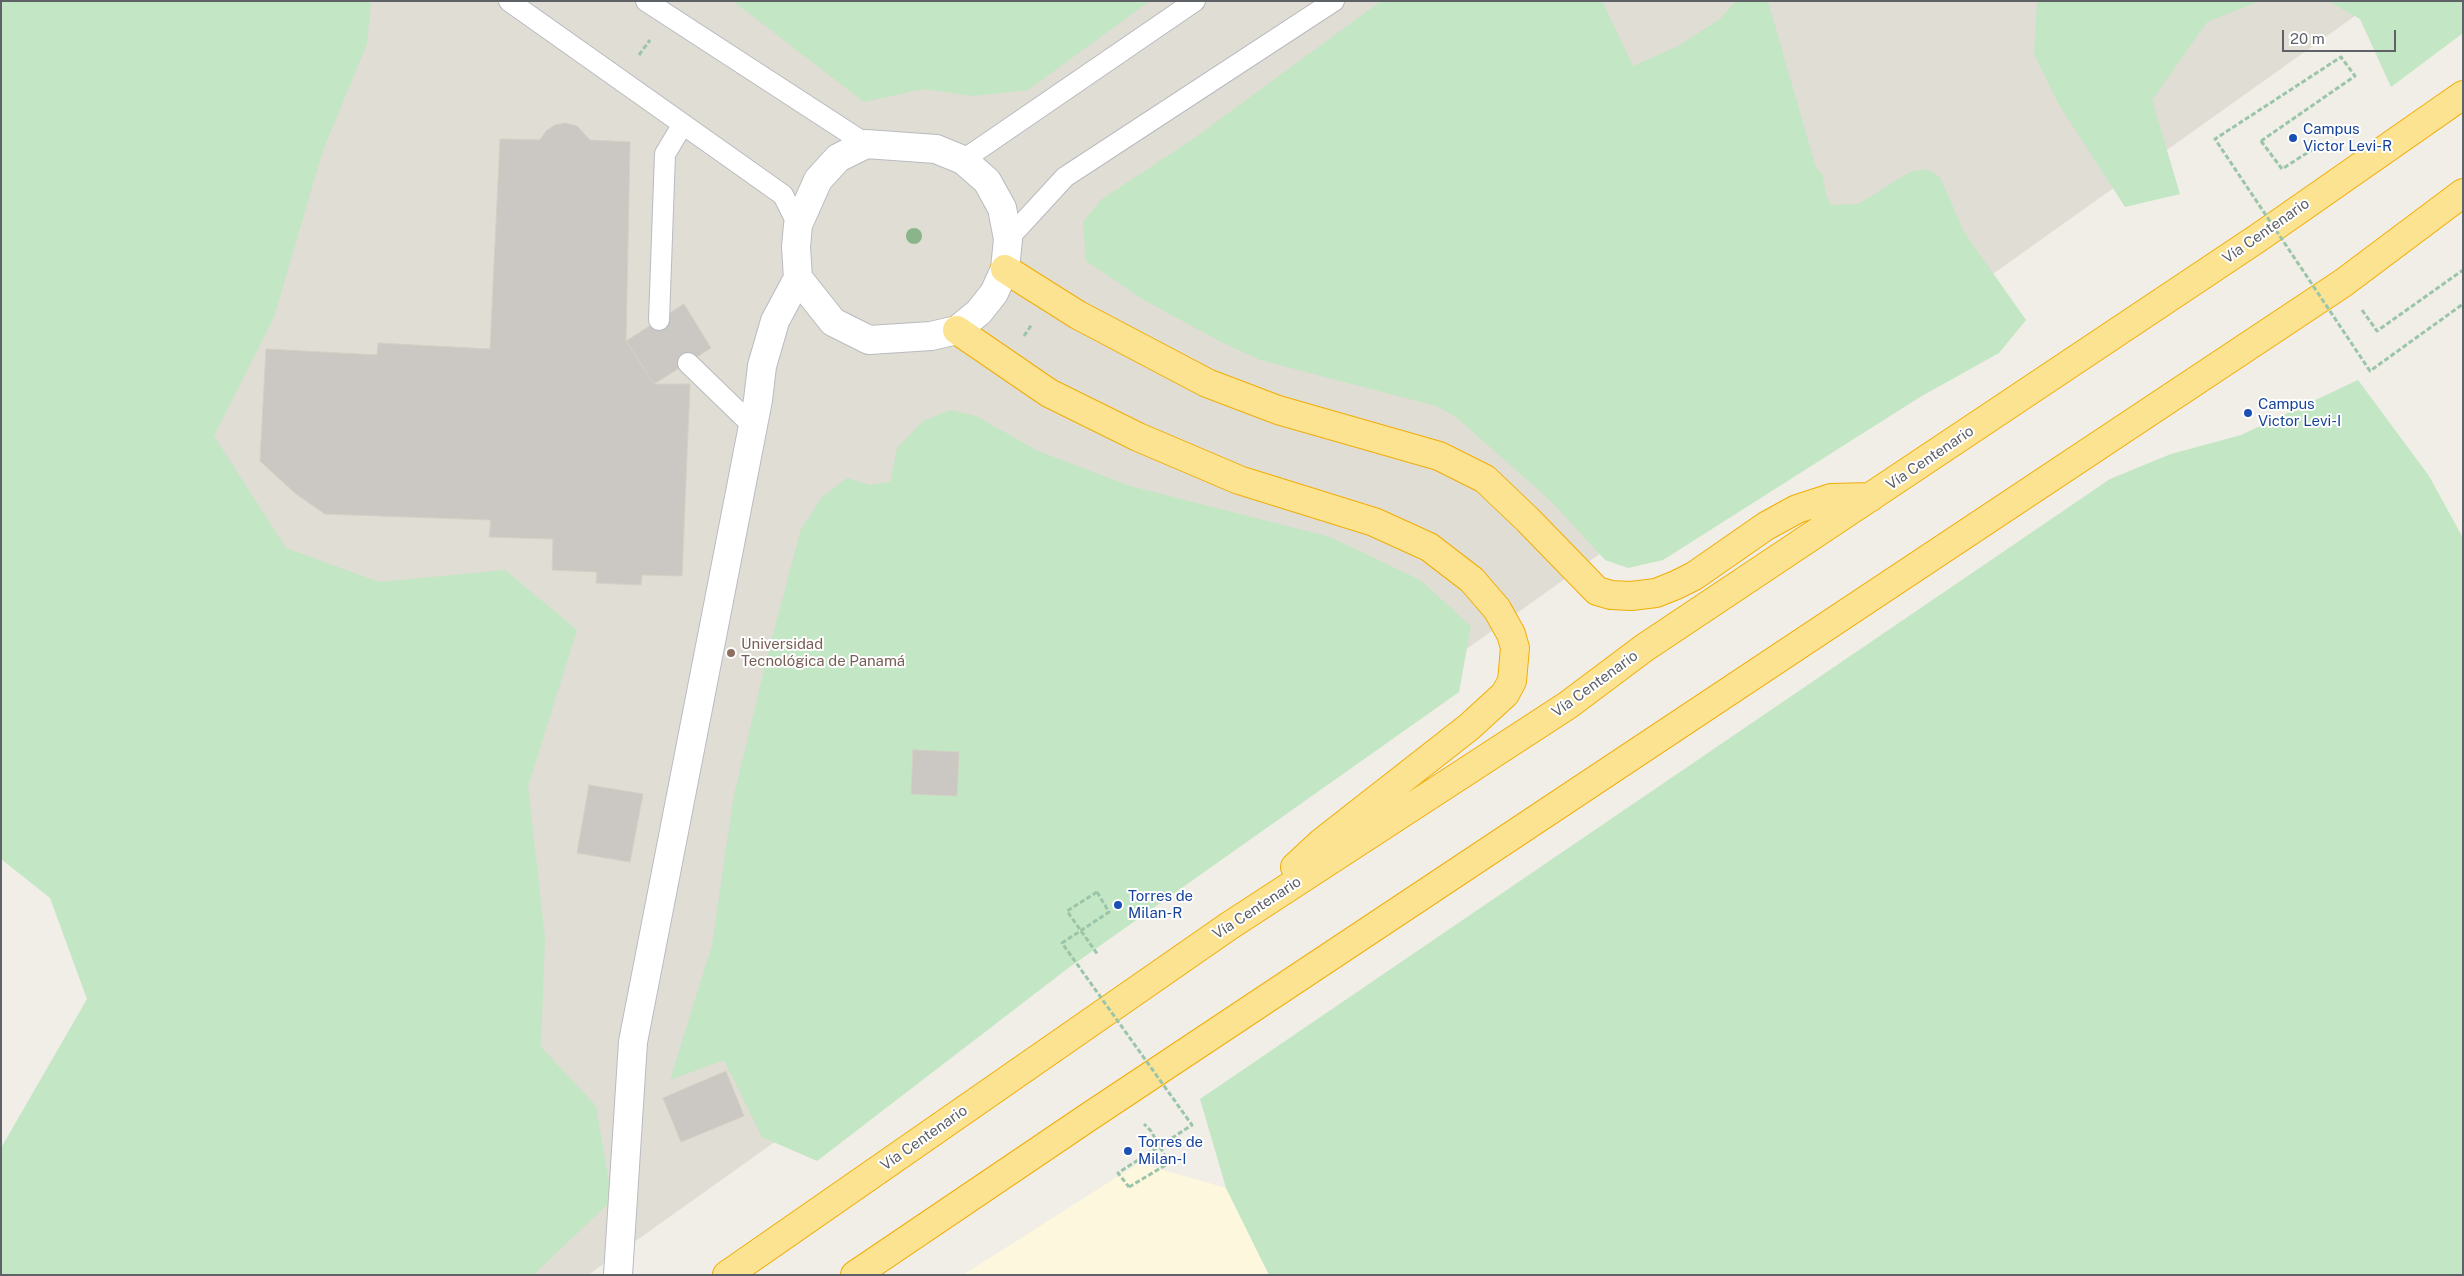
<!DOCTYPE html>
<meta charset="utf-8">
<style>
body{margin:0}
#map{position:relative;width:2464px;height:1276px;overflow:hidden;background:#f0eee6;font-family:"Public Sans",sans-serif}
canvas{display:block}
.frame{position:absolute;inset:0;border:2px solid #5e6166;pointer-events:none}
.scale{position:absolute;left:2282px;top:30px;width:114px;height:22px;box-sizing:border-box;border:2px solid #5e6166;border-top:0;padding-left:6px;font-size:15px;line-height:18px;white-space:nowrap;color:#5e6166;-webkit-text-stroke:4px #fff;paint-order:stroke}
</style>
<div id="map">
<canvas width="2464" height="1276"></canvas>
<div class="frame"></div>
<div class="scale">20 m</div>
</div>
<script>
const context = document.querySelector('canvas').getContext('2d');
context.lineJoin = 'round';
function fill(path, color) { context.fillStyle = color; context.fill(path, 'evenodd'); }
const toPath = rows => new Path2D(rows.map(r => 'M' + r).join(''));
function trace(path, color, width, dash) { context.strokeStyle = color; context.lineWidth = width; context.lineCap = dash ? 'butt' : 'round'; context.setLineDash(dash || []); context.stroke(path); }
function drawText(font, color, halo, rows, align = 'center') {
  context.font = font + ' "Public Sans",sans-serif'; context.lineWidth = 4; context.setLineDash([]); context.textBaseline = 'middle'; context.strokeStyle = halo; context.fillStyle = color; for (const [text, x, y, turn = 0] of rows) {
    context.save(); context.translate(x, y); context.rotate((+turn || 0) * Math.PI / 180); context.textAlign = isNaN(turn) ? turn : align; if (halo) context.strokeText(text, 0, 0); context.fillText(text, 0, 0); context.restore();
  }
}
const commercial = toPath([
 [1139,1163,1226,1188,1269,1275,963,1275]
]);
const education = toPath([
 [1,1,2376,1,588,1275,206,1275]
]);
const green = toPath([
 [1,1,371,1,367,44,323,150,274,317,214,436,286,548,379,582,505,570,577,630,528,786,545,938,541,1047,596,1106,612,1200,533,1275,1,1275,1,1148,87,999,50,898,1,859],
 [733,1,1150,1,1028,90,974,96,923,89,864,102],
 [1381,1,1602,1,1633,66,1678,46,1720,19,1736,1,1768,1,1816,168,1822,173,1826,195,1831,205,1858,204,1910,172,1927,169,1940,177,1964,232,2026,320,1999,353,1920,397,1663,560,1628,568,1605,560,1552,502,1456,417,1436,406,1260,360,1221,342,1144,300,1086,261,1083,222,1102,199,1193,139],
 [2037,1,2260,1,2207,22,2152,100,2180,194,2125,207,2058,103,2034,54],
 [2328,1,2463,1,2463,33,2391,87,2360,19],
 [2358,380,2429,476,2463,538,2463,1275,1269,1275,1226,1188,1200,1099,2110,479,2171,454,2241,435],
 [951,410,976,416,1038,451,1130,486,1330,537,1420,580,1471,626,1459,692,1067,969,817,1161,762,1137,724,1060,670,1080,712,945,733,800,767,657,801,529,822,497,847,478,870,485,890,482,897,448,923,421]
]);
const building = toPath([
 [565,123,577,126,590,140,630,142,626,341,654,384,690,384,682,576,642,575,641,585,596,583,597,572,552,570,553,539,489,537,491,520,325,514,296,494,260,461,266,349,377,355,378,343,490,349,500,139,540,140,546,131,555,125,565,123],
 [684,304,711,348,654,384,626,341,684,304],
 [913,750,959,752,957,796,911,794,913,750],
 [589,785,643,794,630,862,577,853,589,785],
 [726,1071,744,1116,681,1142,663,1098,726,1071]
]);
const path = toPath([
 [639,55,650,40],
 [2261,141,2282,169,2321,144],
 [2362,310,2377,331,2463,270],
 [1024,336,1032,324],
 [1097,892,1067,911,1098,955],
 [1129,1187,1169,1163,1151,1131,1144,1124]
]);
const lane = toPath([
 [509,1,783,195,798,225],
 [646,1,866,144],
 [963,160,1195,1],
 [1008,239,1065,177,1334,1],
 [659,320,665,154,683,124],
 [688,363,752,425]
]);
const street = toPath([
 [866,144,936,149,963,160,987,181,1002,208,1008,239,1005,269,994,293,979,312,957,330,931,336,869,340,833,322,798,278,796,247,798,225,818,180,838,158,866,144],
 [618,1275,633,1042,758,400,762,366,775,321,798,278]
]);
const highway = toPath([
 [1005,269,1078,315,1207,383,1278,410,1439,456,1485,479,1528,520,1597,591,1611,595,1631,596,1656,593,1676,585,1694,576,1766,526,1797,509,1831,498,1871,497],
 [957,330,1049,393,1138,437,1239,480,1374,522,1429,547,1472,580,1497,609,1511,634,1515,648,1512,681,1505,694,1469,727,1322,842,1295,867],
 [727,1275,1229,926,1568,705,1644,648,2258,238,2463,95],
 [855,1275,1090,1116,2343,283,2463,193]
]);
const pathBridge = toPath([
 [2261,141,2355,76,2341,57,2215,139,2370,371,2463,304],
 [1097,892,1109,912,1062,943,1192,1125,1118,1173,1129,1187]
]);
const trees = [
 [914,236]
];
const markers = [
 [2293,138,5,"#1a4fb4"],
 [2248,413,5,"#1a4fb4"],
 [731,653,5,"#8d6e63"],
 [1118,905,5,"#1a4fb4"],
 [1128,1151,5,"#1a4fb4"]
];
const transitNames = [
 ["Campus",2303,129],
 ["Victor Levi-R",2303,146],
 ["Campus",2258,404],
 ["Victor Levi-I",2258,421],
 ["Torres de",1128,896],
 ["Milan-R",1128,913],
 ["Torres de",1138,1142],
 ["Milan-I",1138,1159]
];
const streetNames = [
 ["Vía Centenario",2266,231,-35],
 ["Vía Centenario",1930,458,-34],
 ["Vía Centenario",1595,684,-36],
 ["Vía Centenario",1257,908,-33],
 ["Vía Centenario",924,1138,-35]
];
const educationNames = [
 ["Universidad",741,644],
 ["Tecnológica de Panamá",741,661]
];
fill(commercial, '#fdf7dd');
fill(education, '#e0ddd4');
fill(green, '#c3e6c4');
fill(building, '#cbc8c3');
trace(building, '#d4d0c4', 1);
trace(lane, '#b8bbbf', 22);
trace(street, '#b8bbbf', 30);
trace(highway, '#f1ad05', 30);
trace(path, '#9bc5a8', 3, [5, 2.5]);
trace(lane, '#fff', 20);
trace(street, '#fff', 28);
trace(highway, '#fbe392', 28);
trace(pathBridge, '#9bc5a8', 3, [5, 2.5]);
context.fillStyle = '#8ab489';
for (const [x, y] of trees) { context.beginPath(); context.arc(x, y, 8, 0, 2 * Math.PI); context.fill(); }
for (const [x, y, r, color] of markers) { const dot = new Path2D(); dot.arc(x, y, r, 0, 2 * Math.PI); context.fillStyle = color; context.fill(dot); trace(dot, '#fff', 2); }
drawText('15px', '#164399', '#fff', transitNames, 'left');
drawText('15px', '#5e6166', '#fff', streetNames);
drawText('15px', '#785e54', '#fff', educationNames, 'left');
</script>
